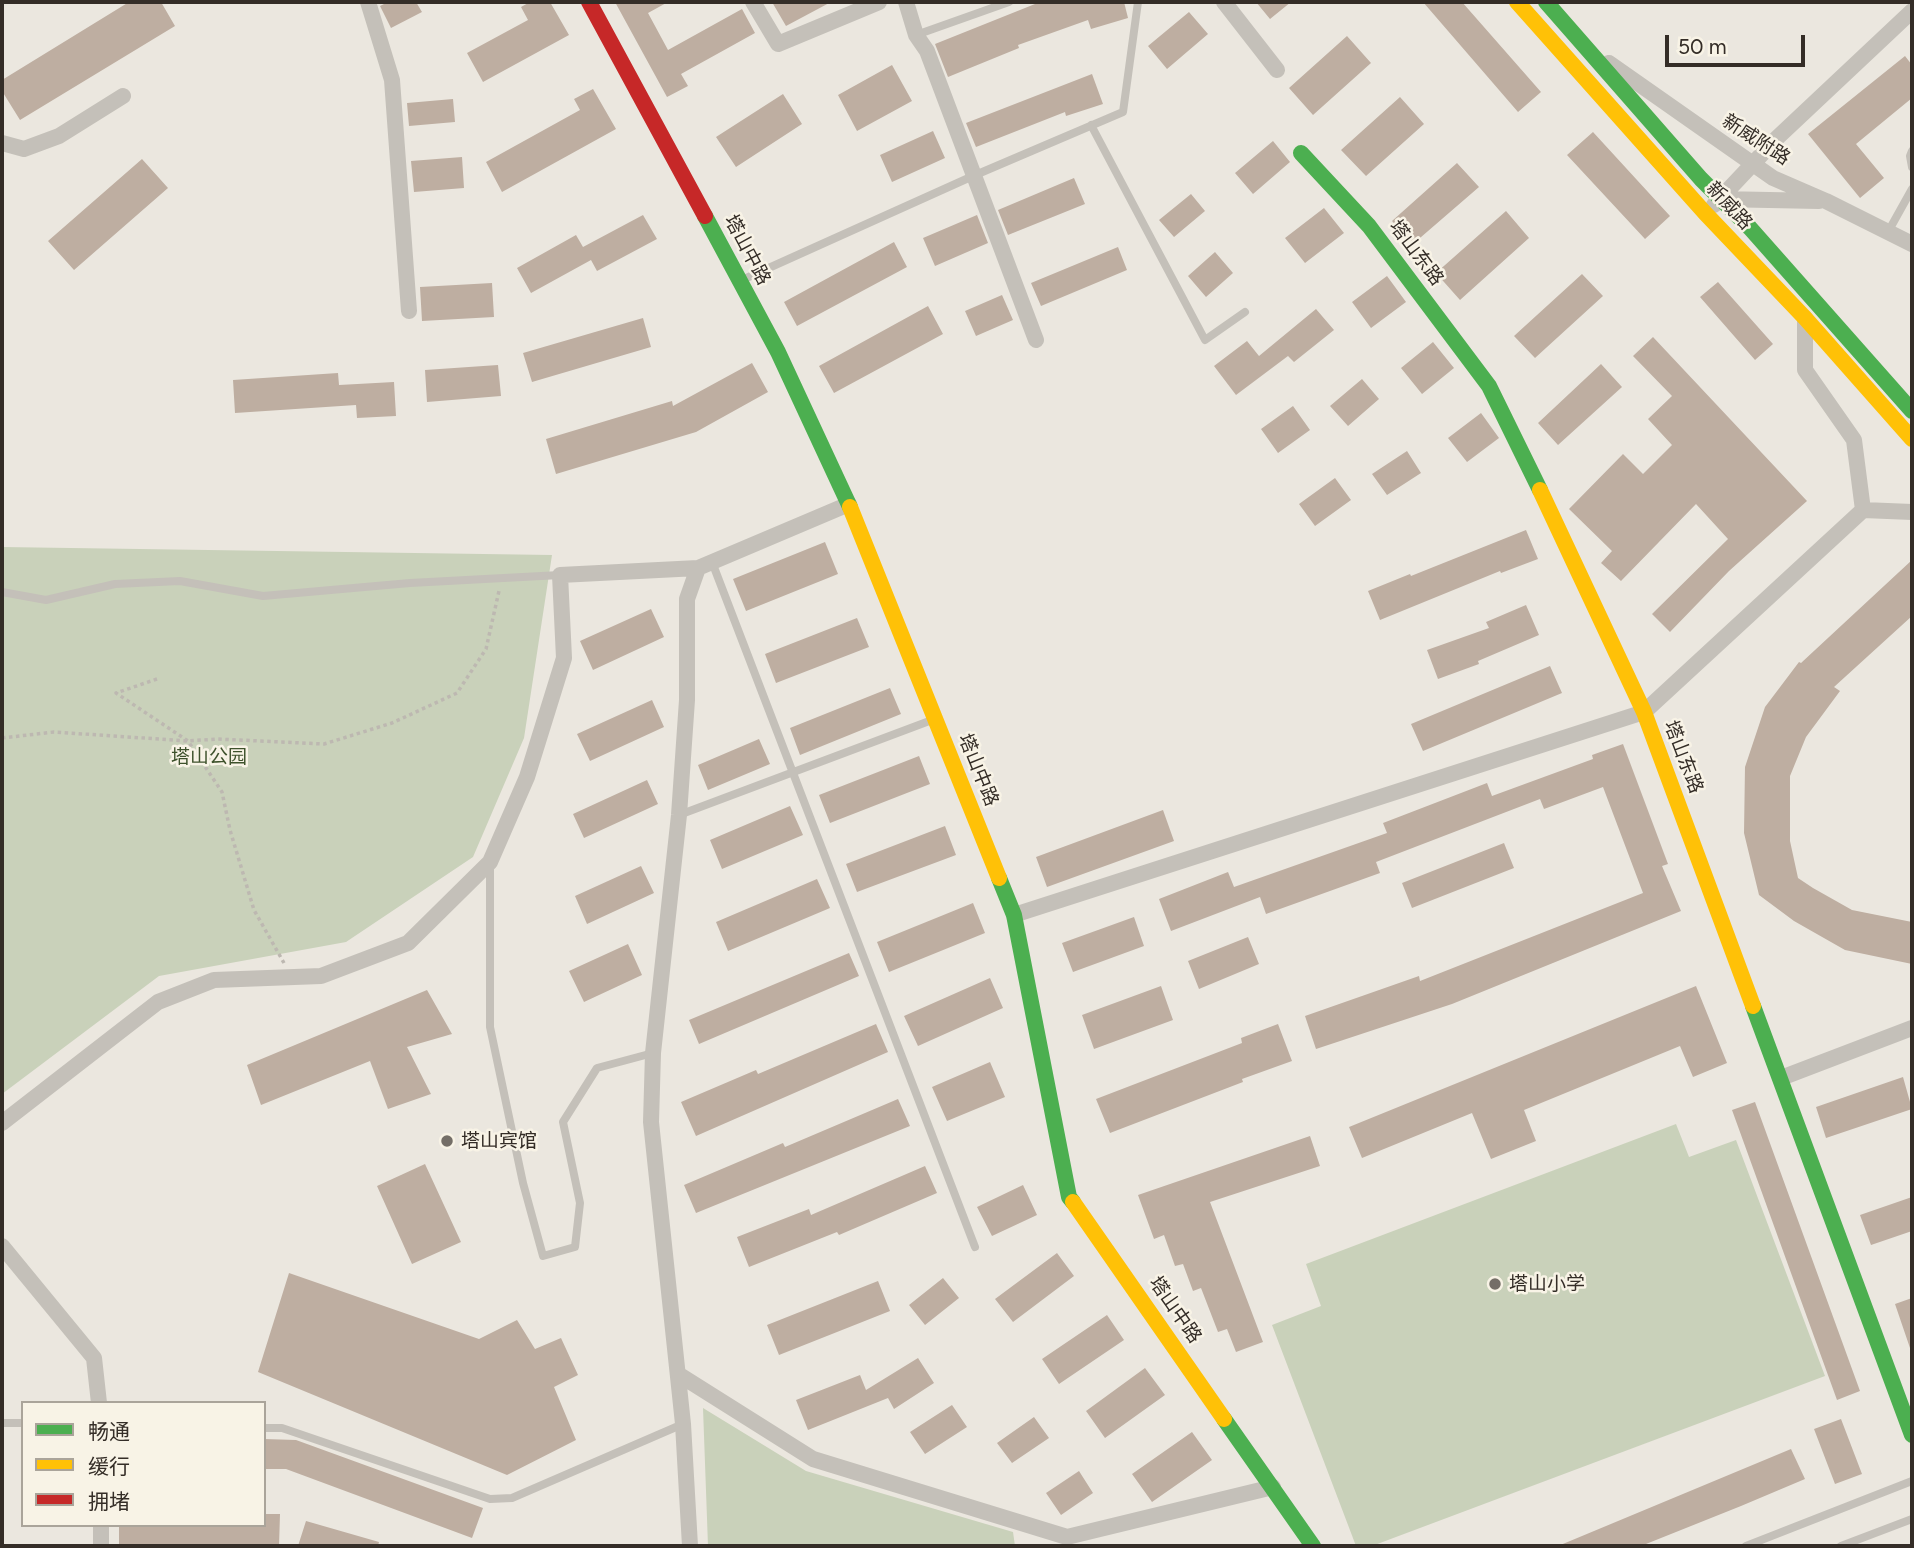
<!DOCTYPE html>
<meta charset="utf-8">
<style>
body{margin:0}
#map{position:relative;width:1914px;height:1548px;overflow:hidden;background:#ebe7df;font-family:Figtree,"Noto Sans SC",sans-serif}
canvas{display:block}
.frame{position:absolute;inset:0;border:4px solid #342d27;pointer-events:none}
.legend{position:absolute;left:21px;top:1401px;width:245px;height:126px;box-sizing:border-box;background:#f8f3e6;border:2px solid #aaa49a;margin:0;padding:9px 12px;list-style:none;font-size:21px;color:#342d27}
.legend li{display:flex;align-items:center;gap:14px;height:35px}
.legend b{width:35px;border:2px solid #aaa49a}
.scale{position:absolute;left:1665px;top:35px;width:140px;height:32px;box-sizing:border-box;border:4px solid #342d27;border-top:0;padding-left:9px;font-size:21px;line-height:24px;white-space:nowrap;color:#342d27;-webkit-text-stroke:5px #f8f3e6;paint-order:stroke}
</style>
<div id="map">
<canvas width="1914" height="1548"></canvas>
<div class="frame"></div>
<ul class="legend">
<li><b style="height:9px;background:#4caf50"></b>畅通</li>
<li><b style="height:9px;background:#ffc107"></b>缓行</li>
<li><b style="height:9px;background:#c62828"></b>拥堵</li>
</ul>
<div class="scale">50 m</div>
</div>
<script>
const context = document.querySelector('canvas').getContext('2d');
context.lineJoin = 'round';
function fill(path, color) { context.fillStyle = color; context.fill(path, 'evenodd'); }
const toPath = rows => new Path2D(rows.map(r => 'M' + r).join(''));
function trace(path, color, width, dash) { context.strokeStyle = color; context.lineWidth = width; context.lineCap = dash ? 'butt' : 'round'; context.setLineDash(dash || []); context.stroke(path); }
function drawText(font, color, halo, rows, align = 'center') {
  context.font = font + ' Figtree,"Noto Sans SC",sans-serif'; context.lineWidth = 5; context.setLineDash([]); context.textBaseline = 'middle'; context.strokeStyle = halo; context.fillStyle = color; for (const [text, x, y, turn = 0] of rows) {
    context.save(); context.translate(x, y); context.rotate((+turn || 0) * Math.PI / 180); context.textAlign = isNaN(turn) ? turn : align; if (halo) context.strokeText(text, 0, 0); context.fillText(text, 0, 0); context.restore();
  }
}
const green = toPath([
 [2,547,552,555,524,738,473,857,346,942,159,976,2,1094],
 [1676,1124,1689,1157,1736,1140,1825,1376,1372,1546,1356,1546,1272,1325,1321,1306,1306,1264],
 [703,1408,806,1471,1013,1532,1015,1546,708,1546]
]);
const building = toPath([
 [129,2,161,2,175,26,20,120,2,91,2,80],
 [388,2,416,2,422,12,391,28,380,6],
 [530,2,550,2,569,35,483,82,467,53,528,20,521,7],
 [615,2,668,2,648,13,668,50,742,9,755,33,681,74,688,86,667,97],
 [772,2,831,2,786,26],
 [1040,2,1124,2,1128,18,1091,29,1088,20,1018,45,1019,48,948,77,935,44],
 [1256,2,1291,2,1270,19],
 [1423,2,1462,2,1541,92,1518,112],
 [1189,12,1208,34,1167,69,1148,46],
 [1347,36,1371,63,1313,115,1289,88],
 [1905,56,1912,65,1912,98,1856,144,1884,178,1860,198,1808,134],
 [892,65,912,101,857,131,838,95],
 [1092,74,1103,104,1066,116,1065,112,976,147,966,123],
 [593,89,616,129,502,192,486,162,580,110,574,99],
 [783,94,802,124,736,167,716,137],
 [1400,97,1424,124,1366,176,1341,150],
 [453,99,455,122,409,126,407,103],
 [933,131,945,158,892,182,880,155],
 [1593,132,1670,216,1645,239,1567,155],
 [1273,141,1290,162,1253,194,1235,173],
 [462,157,464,188,414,192,411,161],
 [142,159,168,188,74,270,48,241],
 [1457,163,1479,187,1413,244,1392,221],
 [1074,178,1085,204,1008,235,998,210],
 [1191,194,1205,211,1174,237,1159,220],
 [1324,208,1344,233,1305,263,1285,238],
 [1506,211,1529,238,1460,300,1436,273],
 [643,215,657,239,597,271,591,260,531,293,517,268,576,235,583,247],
 [977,215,988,243,935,266,923,238],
 [894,242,907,267,797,326,784,302],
 [1118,247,1127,270,1041,306,1031,283],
 [1215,252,1233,273,1206,297,1188,276],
 [1582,274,1603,296,1535,358,1514,336],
 [1387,276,1406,302,1371,328,1352,302],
 [1718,282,1773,344,1755,360,1700,297],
 [492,283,494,317,422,321,420,287],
 [1002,295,1013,320,976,336,965,311],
 [928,306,943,334,834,393,819,366],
 [1316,309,1334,330,1294,362,1288,356,1236,395,1214,366,1247,341,1259,356],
 [643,318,651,347,532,382,523,353],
 [1653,337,1807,501,1729,571,1670,632,1652,614,1728,539,1696,504,1621,581,1601,563,1612,551,1569,509,1623,454,1643,474,1672,445,1648,419,1672,396,1633,356],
 [1433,342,1454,368,1422,394,1401,368],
 [752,363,768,392,696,432,556,474,546,439,672,401,673,406],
 [1601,364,1622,387,1558,445,1538,423],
 [498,365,501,396,427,402,425,370],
 [338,373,339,385,394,382,396,416,357,418,356,405,235,413,233,380],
 [1362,379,1379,399,1348,426,1330,406],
 [1293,406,1310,430,1278,453,1261,429],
 [1481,413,1499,438,1467,462,1448,438],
 [1407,451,1421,473,1387,495,1372,474],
 [1335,478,1351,500,1315,526,1299,504],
 [1526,530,1538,559,1501,573,1500,571,1380,620,1368,591,1410,574,1411,576],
 [825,542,838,574,746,611,733,579],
 [1912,560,1912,616,1834,687,1840,691,1806,737,1790,776,1790,841,1798,878,1813,888,1852,910,1912,922,1912,964,1845,950,1794,921,1759,895,1744,833,1745,767,1765,707,1799,662,1801,663],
 [1526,605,1539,635,1478,661,1479,664,1438,679,1427,650,1489,628,1486,622],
 [651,609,664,637,593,670,580,641],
 [857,618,869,647,776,683,765,654],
 [1550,666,1562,693,1423,751,1411,724],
 [890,688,901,714,800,755,790,728],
 [652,700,664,727,590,761,577,734],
 [759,739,770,764,708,790,698,765],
 [1623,744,1668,864,1662,866,1681,911,1452,1004,1316,1049,1305,1016,1419,976,1420,981,1643,893,1603,787,1544,809,1540,799,1376,862,1380,873,1266,914,1260,897,1171,931,1159,899,1228,872,1234,887,1387,833,1383,823,1487,783,1492,796,1593,759,1592,755],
 [919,756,930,784,830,823,819,795],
 [647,780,658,804,584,838,573,814],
 [790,806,803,835,722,869,710,840],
 [1163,810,1174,841,1047,887,1036,857],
 [945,826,956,855,857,892,846,864],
 [1504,843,1514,868,1412,908,1402,883],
 [641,866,654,893,587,924,575,896],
 [817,879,830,908,728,951,716,922],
 [973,903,985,933,889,972,877,942],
 [1134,917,1144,946,1073,972,1062,943],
 [1248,937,1259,964,1199,989,1188,961],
 [628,944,642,975,584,1002,569,971],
 [849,953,859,976,699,1044,689,1020],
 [990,978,1003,1008,918,1046,904,1016],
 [1161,986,1173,1020,1094,1049,1082,1015],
 [1696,986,1727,1063,1693,1077,1680,1046,1524,1110,1536,1141,1491,1159,1472,1113,1362,1158,1349,1127],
 [427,990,452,1034,407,1047,431,1094,388,1109,370,1061,261,1105,247,1065],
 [876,1024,888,1052,696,1136,681,1102,756,1070,758,1074],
 [1278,1024,1292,1061,1242,1079,1243,1082,1110,1133,1096,1099,1242,1043,1241,1038],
 [990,1062,1005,1097,947,1121,932,1087],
 [1903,1077,1912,1109,1826,1138,1816,1107],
 [898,1099,910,1126,696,1213,684,1185,783,1143,785,1147],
 [1755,1102,1860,1391,1837,1400,1732,1110],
 [1310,1136,1320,1166,1210,1202,1263,1342,1236,1352,1227,1329,1218,1332,1201,1288,1193,1291,1183,1264,1175,1266,1164,1235,1154,1239,1138,1195],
 [425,1164,461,1242,412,1264,377,1186],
 [925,1166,937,1193,839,1235,837,1232,749,1267,737,1237,809,1209,811,1215],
 [1023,1185,1037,1215,992,1236,977,1207],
 [1912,1197,1912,1231,1871,1245,1860,1215],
 [1057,1253,1074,1276,1013,1322,995,1299],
 [289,1273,479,1339,517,1320,535,1349,561,1338,578,1375,554,1387,576,1440,507,1475,258,1372],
 [943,1278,959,1298,925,1325,909,1305],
 [878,1281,890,1311,779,1355,767,1325],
 [1912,1298,1912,1348,1910,1348,1895,1304],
 [1107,1315,1124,1340,1059,1384,1042,1359],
 [918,1358,934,1383,894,1409,888,1398,808,1430,796,1400,860,1375,866,1390],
 [1145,1368,1165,1395,1105,1438,1086,1411],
 [952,1405,967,1427,925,1454,910,1432],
 [1034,1417,1049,1438,1012,1463,997,1443],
 [1841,1419,1862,1474,1835,1484,1814,1429],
 [1192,1432,1212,1460,1152,1502,1132,1474],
 [264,1439,296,1440,483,1508,472,1538,286,1469,264,1469],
 [1791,1449,1805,1479,1741,1506,1641,1546,1558,1546],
 [1079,1471,1093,1493,1061,1515,1046,1493],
 [264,1514,280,1514,279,1546,119,1546,119,1525,264,1525],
 [306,1521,379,1542,378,1546,298,1546]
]);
const path = toPath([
 [157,679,116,693,188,741,222,792,230,830,254,910,284,963],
 [2,738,54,732,188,741,217,739,324,744,392,723,457,693,486,649,499,591]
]);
const lane = toPath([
 [916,35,1009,2],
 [1091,125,1205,340,1245,312],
 [1912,151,1910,156,1912,167],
 [1888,232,1912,189],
 [742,280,973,176,1123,112,1138,2],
 [712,562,975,1247],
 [2,592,46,600,115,584,180,581,263,596,410,583,560,575],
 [679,815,932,720],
 [490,865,490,1027,523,1183,543,1256,575,1247,580,1203,563,1122,597,1068,653,1053],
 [2,1423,23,1423],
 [264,1428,282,1428,490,1499,512,1498,683,1424],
 [1746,1546,1912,1481],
 [1841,1546,1912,1519]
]);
const street = toPath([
 [368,2,392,80,409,311],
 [753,2,778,44,879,2],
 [906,2,916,35,927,51,1036,340],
 [1224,2,1277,70],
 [1609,63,1773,178,1826,201,1912,244],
 [2,143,24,149,59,136,123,96],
 [1719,199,1819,201],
 [1714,205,1778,137,1912,11],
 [1805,318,1805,370,1854,440,1863,510],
 [1014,915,1644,712,1863,510,1912,512],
 [1781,1078,1912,1028],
 [2,1123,158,1002,214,980,321,976,408,943,490,862,527,777,564,658,560,575,698,568],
 [2,1246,94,1358,99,1403],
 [678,1374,813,1459,1067,1537,1273,1487],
 [101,1546,101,1525],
 [690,1546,683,1424,651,1122,653,1053,679,815,687,700,687,599,698,568,849,504]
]);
const fast = toPath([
 [1546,2,1701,179,1750,228,1912,411],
 [1301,153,1369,226,1489,386,1540,490],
 [705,216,778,352,850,507],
 [999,878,1014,915,1069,1197,1073,1202],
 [1753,1006,1912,1435],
 [1224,1419,1313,1546]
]);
const slow = toPath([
 [1517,2,1705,213,1805,318,1912,439],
 [1540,490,1644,712,1753,1006],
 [850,507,999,878],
 [1073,1202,1224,1419]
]);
const jam = toPath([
 [589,2,705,216]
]);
const markers = [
 [447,1141,7,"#746e67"],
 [1495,1284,7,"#746e67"]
];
const streetNames = [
 ["新威附路",1756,140,33],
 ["新威路",1729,206,47],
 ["塔山中路",747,250,62],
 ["塔山东路",1416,253,53],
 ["塔山东路",1683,757,69],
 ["塔山中路",978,770,68],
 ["塔山中路",1175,1310,55]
];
const parkNames = [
 ["塔山公园",209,757]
];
const poiNames = [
 ["塔山宾馆",461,1141],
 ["塔山小学",1509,1284]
];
fill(green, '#c9d1ba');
fill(building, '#beaea1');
trace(path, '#bdb8b1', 3.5, [3.5, 3.5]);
trace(lane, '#c4c0b9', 8);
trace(street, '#c4c0b9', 16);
trace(fast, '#4caf50', 16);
trace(slow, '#ffc107', 16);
trace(jam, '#c62828', 16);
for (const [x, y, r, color] of markers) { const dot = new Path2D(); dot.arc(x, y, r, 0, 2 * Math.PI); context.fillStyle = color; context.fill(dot); trace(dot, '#f8f3e6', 2.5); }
drawText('19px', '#342d27', '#f8f3e6', streetNames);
drawText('19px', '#3e522c', '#f8f3e6', parkNames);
drawText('19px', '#342d27', '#f8f3e6', poiNames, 'left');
</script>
